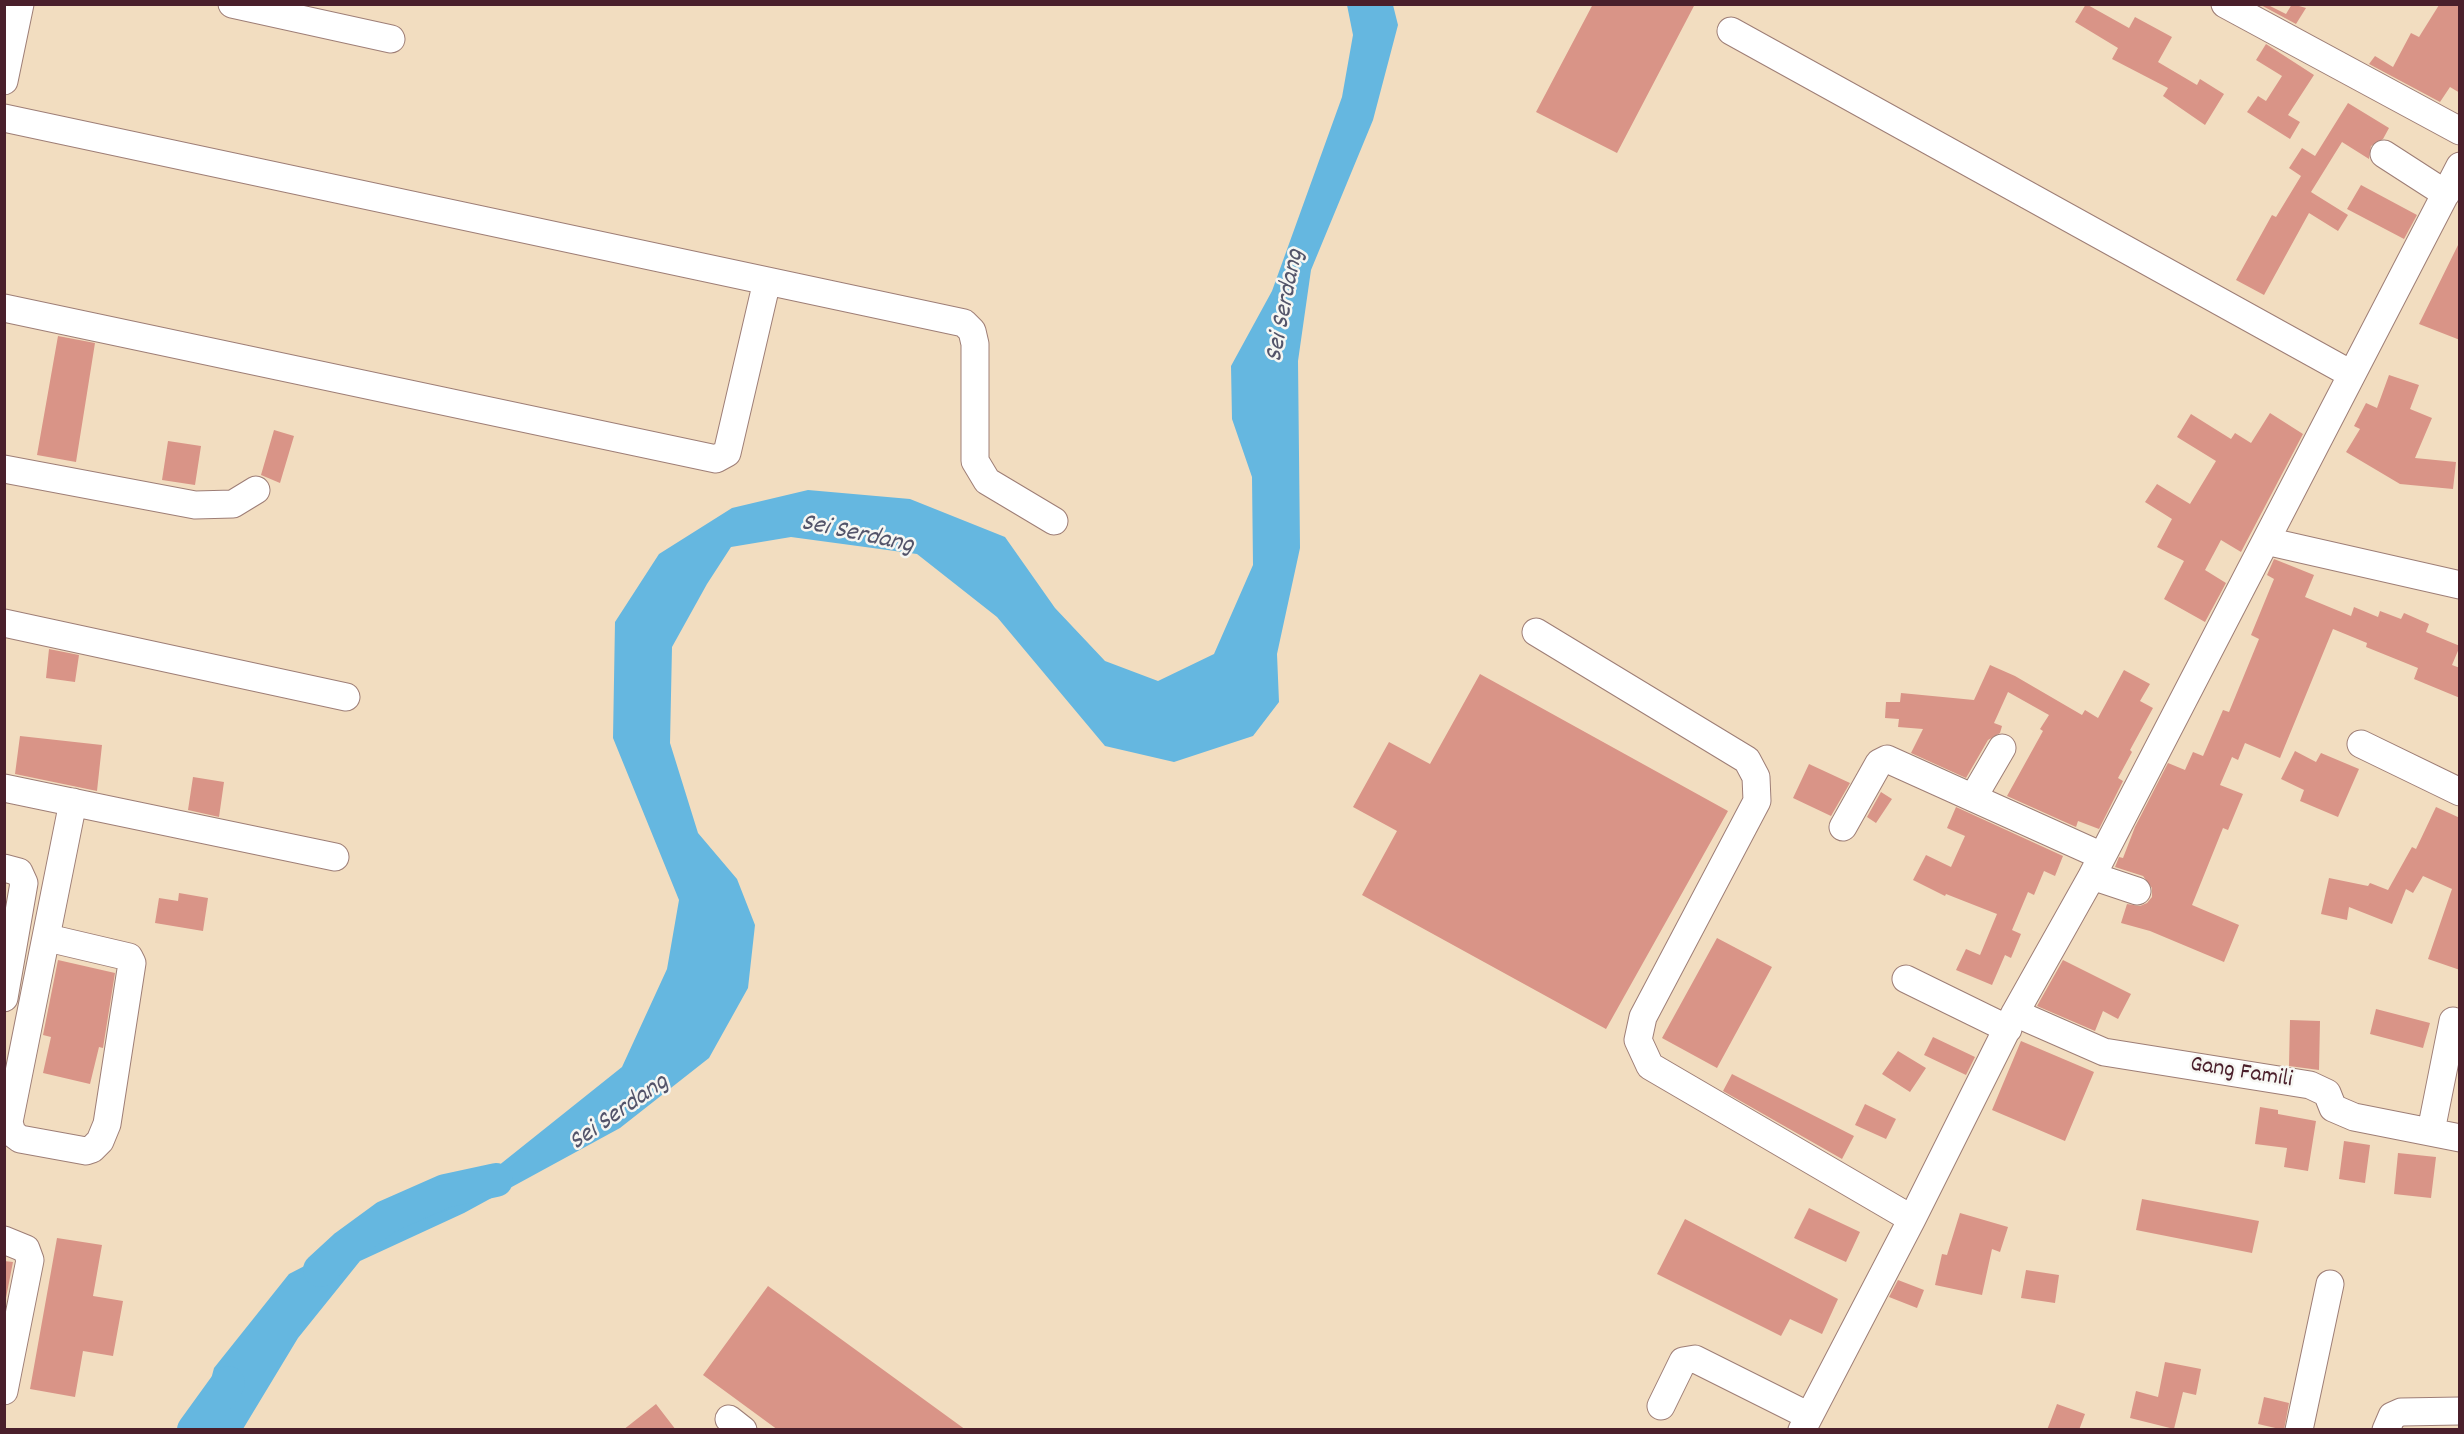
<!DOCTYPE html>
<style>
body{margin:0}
#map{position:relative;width:2464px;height:1434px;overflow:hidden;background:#f2ddc0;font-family:Dekko,sans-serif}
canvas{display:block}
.frame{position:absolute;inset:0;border:6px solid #4a1f2b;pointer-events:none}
</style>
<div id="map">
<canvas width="2464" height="1434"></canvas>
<div class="frame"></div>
</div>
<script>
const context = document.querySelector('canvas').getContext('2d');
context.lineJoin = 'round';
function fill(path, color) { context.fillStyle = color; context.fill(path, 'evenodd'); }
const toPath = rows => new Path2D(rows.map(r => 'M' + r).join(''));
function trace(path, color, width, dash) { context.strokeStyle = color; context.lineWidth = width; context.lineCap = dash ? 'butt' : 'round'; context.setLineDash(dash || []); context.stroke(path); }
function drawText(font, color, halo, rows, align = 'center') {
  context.font = font + ' Dekko,sans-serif'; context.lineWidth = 5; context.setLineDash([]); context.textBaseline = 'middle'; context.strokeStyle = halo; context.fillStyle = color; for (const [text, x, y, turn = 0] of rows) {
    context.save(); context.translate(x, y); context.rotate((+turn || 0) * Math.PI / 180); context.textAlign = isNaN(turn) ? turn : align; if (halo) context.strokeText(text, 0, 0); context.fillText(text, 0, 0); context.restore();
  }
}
const water = toPath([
 [1347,5,1393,5,1398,25,1373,120,1311,270,1298,361,1300,548,1277,654,1279,702,1253,736,1174,762,1105,746,997,617,917,554,791,537,731,547,707,584,672,647,670,743,698,833,737,879,755,925,748,988,709,1058,620,1128,464,1213,360,1261,298,1338,243,1429,198,1429,214,1368,289,1274,498,1166,622,1067,667,969,679,900,613,738,615,622,659,554,732,508,808,490,910,499,1005,537,1055,608,1105,661,1158,681,1214,654,1253,565,1252,477,1232,419,1231,366,1272,291,1342,97,1353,35]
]);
const river = toPath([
 [320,1270,345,1247,386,1217,445,1191,496,1180],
 [194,1430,228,1383]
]);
const building = toPath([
 [1593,4,1695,4,1617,153,1536,112],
 [2086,4,2129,28,2135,17,2172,37,2158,62,2197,85,2200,79,2224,94,2205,125,2163,96,2168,88,2112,59,2118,48,2075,22],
 [2259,4,2266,4,2286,14,2292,4,2306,8,2296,24],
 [2460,4,2460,93,2450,87,2440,102,2369,64,2375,56,2393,67,2411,33,2419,37,2439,5],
 [2266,44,2314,75,2288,115,2300,122,2290,139,2247,112,2258,96,2266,101,2282,76,2256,60],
 [2348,103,2389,128,2383,139,2371,146,2369,159,2342,142,2311,192,2348,215,2338,231,2309,213,2264,295,2236,280,2272,215,2276,217,2301,176,2289,168,2302,148,2315,156],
 [2361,185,2417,215,2404,239,2347,209],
 [2460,241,2460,340,2419,324],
 [58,336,95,343,76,462,37,455],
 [2389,375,2419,385,2410,409,2432,418,2415,458,2456,462,2453,489,2400,484,2346,452,2360,429,2354,426,2366,403,2377,408],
 [2270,413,2303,434,2241,552,2221,540,2205,570,2226,583,2205,622,2164,599,2184,561,2157,547,2172,519,2145,502,2157,484,2190,504,2216,461,2177,437,2191,414,2231,439,2235,433,2251,443],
 [274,430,294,436,280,483,261,475],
 [168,441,201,446,195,485,162,480],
 [2274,559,2314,575,2305,597,2351,616,2354,607,2378,617,2380,611,2401,619,2404,613,2429,624,2426,632,2460,646,2452,665,2460,668,2460,698,2414,679,2418,668,2366,647,2367,643,2333,629,2280,758,2245,743,2238,760,2232,757,2220,785,2243,794,2228,830,2223,828,2192,905,2239,925,2224,962,2150,931,2121,923,2127,904,2140,906,2147,903,2152,897,2152,888,2143,876,2115,867,2119,857,2123,858,2135,827,2168,763,2185,770,2193,752,2203,756,2223,710,2229,712,2259,639,2251,635,2274,579,2267,575],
 [49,649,79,655,75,682,46,678],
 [1990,665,2015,676,2082,715,2085,710,2098,718,2124,670,2150,684,2140,701,2153,708,2130,750,2132,752,2118,778,2123,781,2099,829,2078,821,2076,827,2007,796,2043,731,2040,729,2049,715,2008,692,1994,723,2002,726,2000,733,1988,740,1966,778,1911,753,1923,729,1898,727,1899,719,1885,718,1886,702,1900,702,1901,693,1974,700],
 [1480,674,1728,811,1606,1029,1362,895,1397,831,1353,807,1389,742,1430,764],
 [20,736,102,745,97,791,15,774],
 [2295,751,2316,762,2321,753,2359,769,2338,817,2300,801,2304,790,2281,779],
 [1809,764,1850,783,1831,816,1793,798],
 [193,777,224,782,219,817,188,810],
 [1881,792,1892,799,1876,823,1867,817],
 [1956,807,2063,856,2055,876,2044,871,2034,895,2028,892,2012,930,2021,934,2011,958,2005,955,1992,985,1956,970,1966,949,1980,955,1997,914,1946,894,1945,896,1913,880,1926,855,1951,867,1965,836,1947,828],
 [2436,807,2460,818,2460,970,2428,959,2452,889,2423,876,2413,893,2406,889,2392,924,2349,907,2347,920,2321,914,2329,878,2368,886,2370,883,2388,890,2412,847,2416,849],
 [179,893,208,898,203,931,155,923,159,898,178,901],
 [1717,938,1772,967,1717,1068,1662,1038],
 [58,960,115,973,103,1048,99,1047,90,1084,43,1073,51,1037,43,1035],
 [2063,960,2131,994,2118,1019,2103,1011,2095,1031,2037,1006],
 [2376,1009,2430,1023,2423,1048,2370,1034],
 [2290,1020,2320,1021,2319,1070,2289,1066],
 [1933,1037,1975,1057,1966,1075,1924,1055],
 [2021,1041,2094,1072,2065,1141,1992,1110],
 [1898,1051,1926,1068,1910,1092,1882,1074],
 [1732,1074,1854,1136,1842,1159,1723,1091],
 [1865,1104,1896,1119,1886,1139,1855,1125],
 [2260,1107,2278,1110,2278,1114,2316,1121,2308,1171,2284,1167,2287,1148,2255,1144],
 [2344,1141,2370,1145,2365,1183,2339,1179],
 [2398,1153,2436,1157,2431,1198,2394,1194],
 [2142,1199,2259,1221,2252,1253,2136,1230],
 [1809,1208,1860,1232,1846,1262,1794,1238],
 [1960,1213,2008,1227,2000,1252,1992,1249,1982,1295,1935,1285,1942,1254,1947,1255],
 [1685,1219,1838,1299,1822,1334,1790,1319,1781,1336,1657,1274],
 [57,1238,102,1245,93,1296,123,1301,113,1356,83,1351,75,1397,30,1389],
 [4,1261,13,1262,4,1308],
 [2026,1270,2059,1275,2055,1303,2021,1298],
 [1898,1280,1924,1290,1917,1308,1889,1297],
 [768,1286,966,1430,778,1430,703,1375],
 [2165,1362,2201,1369,2196,1395,2183,1392,2174,1429,2130,1418,2136,1391,2158,1397],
 [2264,1397,2289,1403,2284,1430,2258,1424],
 [656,1404,676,1430,623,1430],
 [2057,1404,2085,1414,2079,1430,2047,1430]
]);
const minor = toPath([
 [232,4,391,39],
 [2225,4,2460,131],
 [1731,31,2351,374],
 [4,81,20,4],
 [4,118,964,323,972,331,975,344,975,461,987,481,1054,521],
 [2384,154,2446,194],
 [4,308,716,459,727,453,767,281],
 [4,469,195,505,233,504,256,490],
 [2266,541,2460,585],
 [4,623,346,697],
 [1536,632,1747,760,1756,777,1757,801,1643,1017,1638,1040,1650,1066,1912,1219],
 [2361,744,2460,792],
 [4,788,335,857],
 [1974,796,2002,748],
 [1843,827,1879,763,1887,759,2102,856],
 [4,868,19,872,24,883,4,998],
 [2092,876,2137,891],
 [48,938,129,957,132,963,107,1124,100,1141,92,1149,86,1151,20,1139,12,1133,9,1122,73,802],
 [1906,979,2008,1029],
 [2015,1013,2104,1052,2310,1085,2327,1093,2333,1108,2354,1117,2460,1138],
 [2431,1131,2453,1021],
 [4,1240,26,1249,30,1260,4,1391],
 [1661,1406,1683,1361,1695,1359,1809,1416],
 [729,1419,743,1430],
 [1802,1430,1912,1219,2015,1013,2092,876,2460,166],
 [2299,1430,2330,1284],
 [2386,1430,2392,1416,2401,1412,2460,1411]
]);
const streetNames = [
 ["Gang Famili",2241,1074,9]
];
const waterNames = [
 ["Sei Serdang",1287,306,-79],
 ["Sei Serdang",857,536,12],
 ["Sei Serdang",620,1114,-35]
];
fill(water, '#65b7e0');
trace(river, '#65b7e0', 34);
fill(building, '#d99487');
trace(minor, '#9e7e76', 29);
trace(minor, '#fff', 27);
drawText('24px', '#4a1f2b', '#f6f6f2', streetNames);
drawText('italic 26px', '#53546a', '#f6f6f2', waterNames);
</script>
